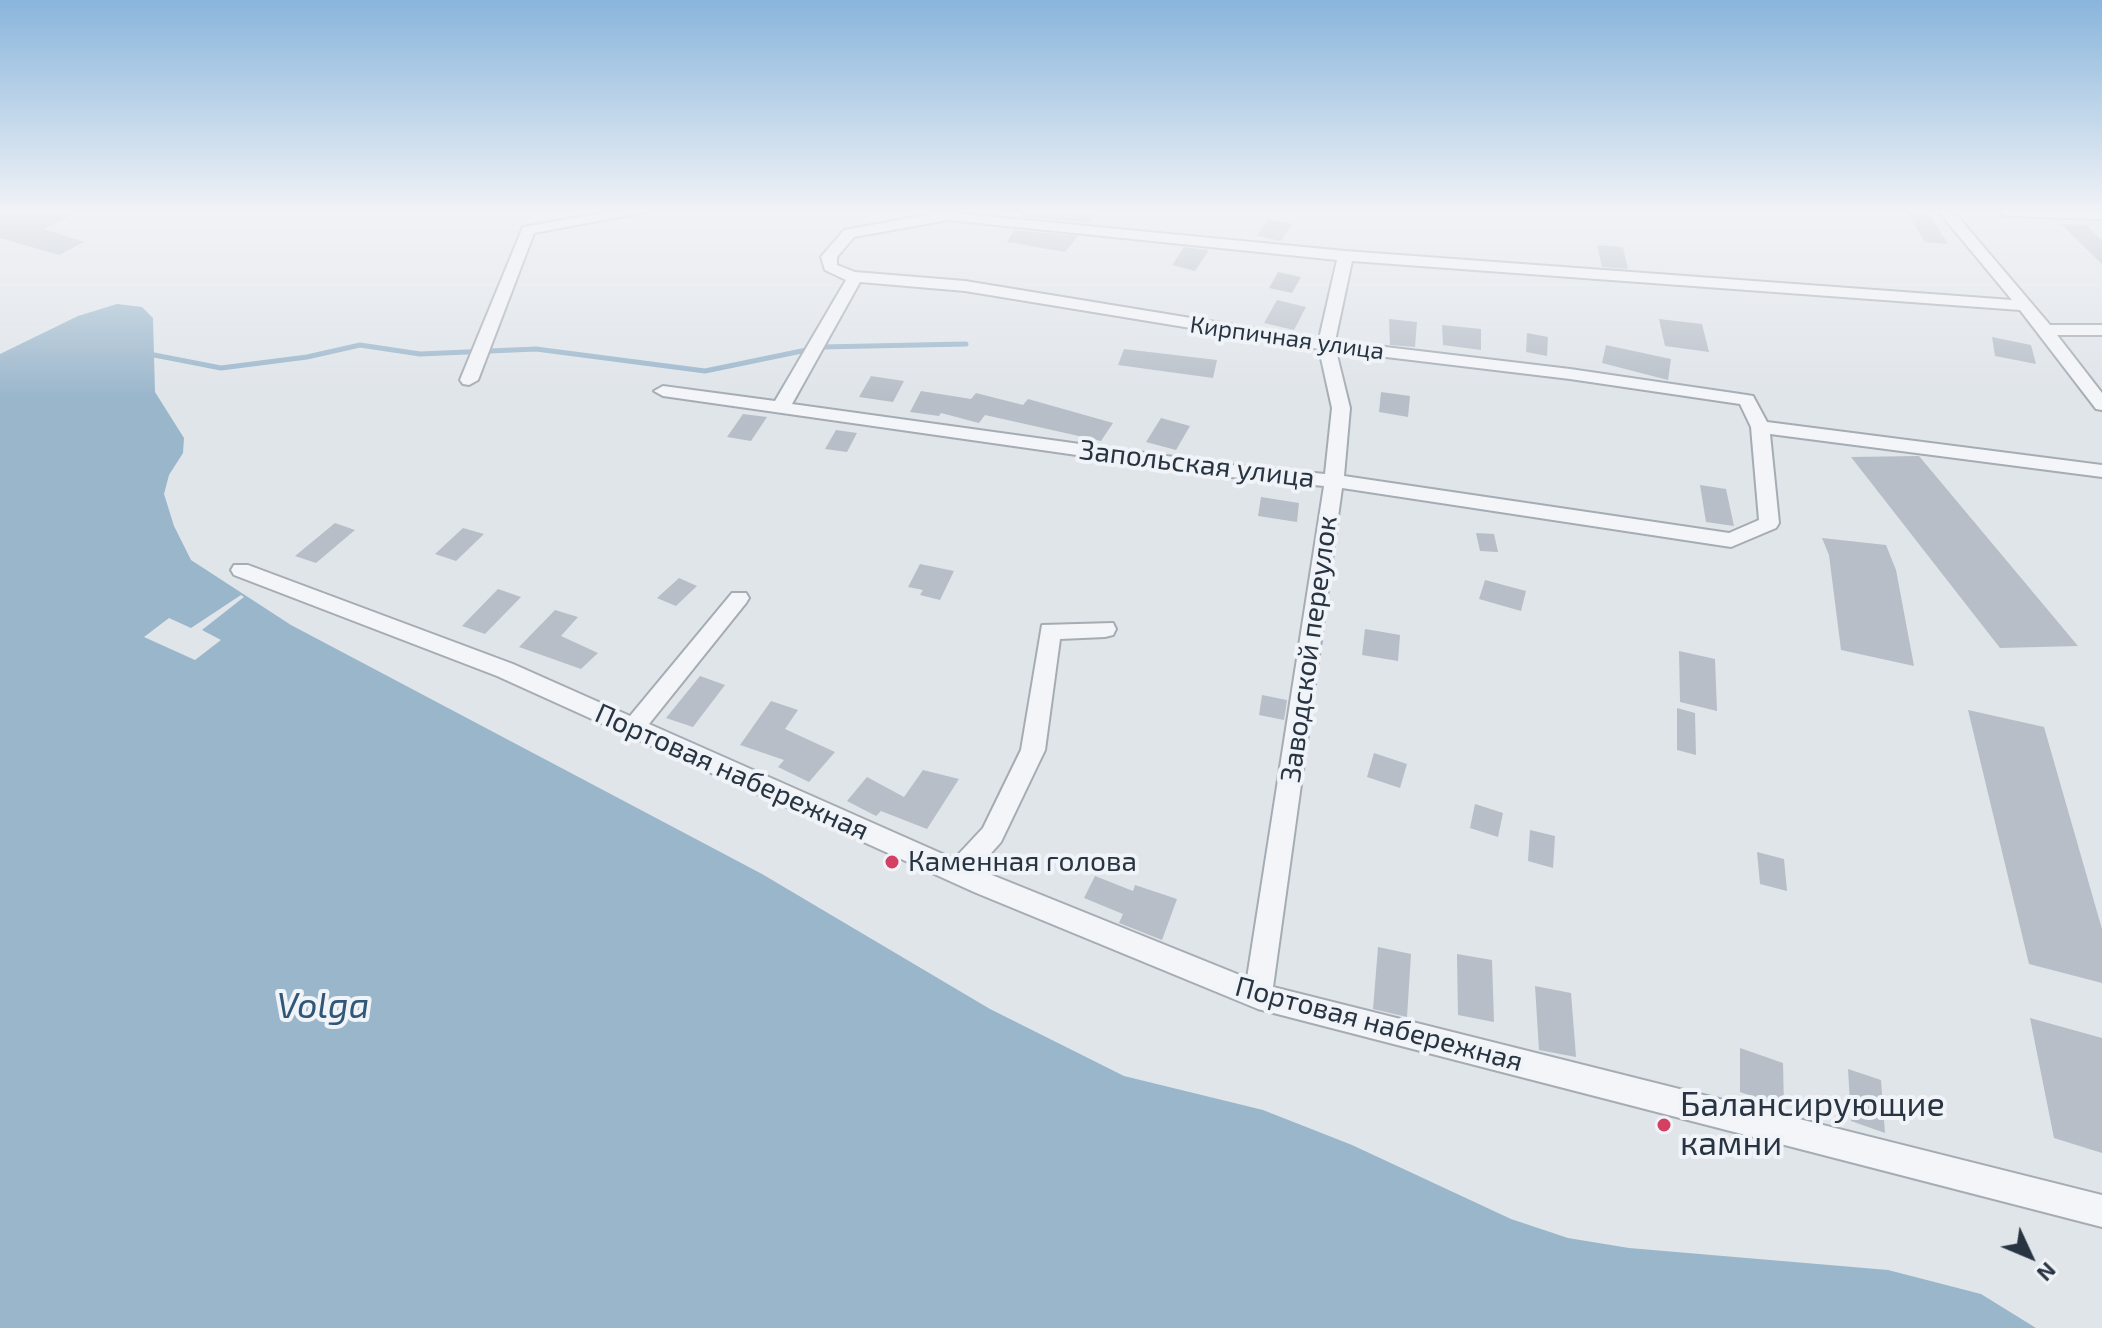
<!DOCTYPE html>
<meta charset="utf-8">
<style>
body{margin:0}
#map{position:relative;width:2102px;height:1328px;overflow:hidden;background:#e0e5ea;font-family:"Exo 2",sans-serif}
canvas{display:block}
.north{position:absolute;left:1990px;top:1216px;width:80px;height:80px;-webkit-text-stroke:6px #f0f3f7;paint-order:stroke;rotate:134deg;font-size:22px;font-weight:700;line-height:32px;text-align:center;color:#283442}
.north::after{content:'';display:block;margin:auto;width:28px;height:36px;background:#283442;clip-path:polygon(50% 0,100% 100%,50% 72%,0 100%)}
</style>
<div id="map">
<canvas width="2102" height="1328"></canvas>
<div class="north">N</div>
</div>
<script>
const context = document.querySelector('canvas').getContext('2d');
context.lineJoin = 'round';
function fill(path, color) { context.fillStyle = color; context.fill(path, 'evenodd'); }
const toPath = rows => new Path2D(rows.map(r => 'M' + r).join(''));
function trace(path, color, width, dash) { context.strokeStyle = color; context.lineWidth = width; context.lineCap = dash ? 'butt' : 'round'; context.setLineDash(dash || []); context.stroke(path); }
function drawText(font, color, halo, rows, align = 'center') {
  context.font = font + ' "Exo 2",sans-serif'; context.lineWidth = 8; context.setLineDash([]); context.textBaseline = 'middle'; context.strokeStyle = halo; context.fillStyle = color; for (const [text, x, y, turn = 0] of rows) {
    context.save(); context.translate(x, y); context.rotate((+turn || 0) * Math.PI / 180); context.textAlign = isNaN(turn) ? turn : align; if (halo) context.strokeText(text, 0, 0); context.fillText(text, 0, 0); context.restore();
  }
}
const water = toPath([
 [117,304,142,307,153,318,155,392,184,438,183,453,169,475,164,494,174,526,191,560,291,625,762,874,990,1009,1124,1076,1263,1110,1352,1145,1511,1219,1568,1238,1629,1248,1888,1270,1981,1294,2036,1328,0,1328,0,354,78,316]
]);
const pier = toPath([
 [241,595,244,597,202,630,221,640,195,660,144,637,169,618,191,628]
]);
const stream = toPath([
 [149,354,221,368,307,357,360,345,420,354,536,349,705,371,821,347,966,344]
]);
const building = toPath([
 [0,212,79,212,44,229,84,242,59,255,0,238],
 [1023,212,1097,212,1089,223,1021,217],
 [1907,212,1928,212,1948,244,1925,242],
 [1268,219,1292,224,1281,241,1257,236],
 [2061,224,2086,225,2102,240,2102,264],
 [1014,230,1078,236,1065,252,1007,242],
 [1597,245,1623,247,1628,269,1602,267],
 [1184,247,1209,250,1195,271,1172,265],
 [1278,272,1301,277,1292,293,1269,288],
 [1277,300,1306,307,1294,330,1264,323],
 [1389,319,1417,322,1415,347,1390,345],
 [1659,319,1702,324,1709,352,1665,346],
 [1442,325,1481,329,1481,350,1443,345],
 [1527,333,1548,337,1547,356,1526,352],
 [1992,337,2031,345,2036,364,1995,356],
 [1606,345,1671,359,1668,380,1602,363],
 [1124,349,1217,360,1213,378,1118,365],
 [871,376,904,381,893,402,859,397],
 [921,391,971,399,976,393,1023,405,1028,399,1113,423,1101,441,985,415,979,423,941,413,939,416,910,412],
 [1381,392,1410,396,1408,417,1379,412],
 [743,414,767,417,751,441,727,437],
 [1161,418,1190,426,1176,450,1146,442],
 [836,430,857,433,847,452,825,449],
 [1919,456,2078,646,2000,648,1851,457],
 [1700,485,1726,489,1734,526,1706,522],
 [1261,497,1299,503,1297,522,1258,516],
 [335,523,355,530,316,563,295,556],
 [463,528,484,534,456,561,435,554],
 [1476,533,1494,534,1498,552,1480,551],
 [1822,538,1886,545,1896,570,1914,666,1841,650,1829,555],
 [920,564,954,571,940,600,920,595,923,590,908,587],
 [679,578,697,586,676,606,657,598],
 [1485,580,1526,591,1521,611,1479,599],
 [498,589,521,597,485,634,462,626],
 [555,610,578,617,561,636,598,653,581,669,519,647],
 [1365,629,1400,635,1398,661,1362,655],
 [1679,651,1715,659,1717,711,1680,702],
 [700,676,725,685,693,727,666,718],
 [1262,695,1287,700,1284,720,1259,715],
 [771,701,798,710,785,729,835,752,809,782,778,767,784,760,740,745],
 [1677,708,1695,713,1696,755,1677,750],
 [1968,710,2044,727,2102,929,2102,983,2029,964],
 [1374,753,1407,764,1400,788,1367,777],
 [923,770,959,779,927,829,881,811,876,816,847,801,867,777,904,797],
 [1475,804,1503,813,1498,837,1470,828],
 [1530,830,1555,836,1553,868,1528,861],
 [1757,852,1784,859,1787,891,1760,884],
 [1095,876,1133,891,1135,885,1177,899,1162,940,1119,923,1123,914,1084,898],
 [1378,947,1411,954,1407,1017,1373,1009],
 [1457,954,1492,960,1494,1022,1458,1015],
 [1535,986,1571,993,1576,1057,1539,1050],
 [2030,1018,2102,1038,2102,1153,2054,1138],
 [1740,1048,1783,1063,1784,1107,1740,1092],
 [1848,1069,1881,1080,1885,1133,1851,1121]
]);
const minor = toPath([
 [609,212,646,212,534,233,478,380,469,385,463,384,460,380,523,227,609,212],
 [943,212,1345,251,2012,300,1939,212,1954,212,2050,325,2102,325,2102,335,2057,335,2102,393,2102,410,2096,409,2020,310,1352,261,1335,341,1570,369,1747,395,1753,396,1767,422,2102,465,2102,477,1770,434,1779,523,1776,528,1731,547,1342,488,1273,987,2102,1195,2102,1227,1258,1009,974,892,497,676,234,575,231,570,234,565,248,565,513,664,630,716,732,593,746,593,749,598,746,603,649,724,954,859,983,828,1021,750,1042,625,1113,623,1116,629,1113,635,1105,637,1060,639,1045,750,1001,842,977,869,1247,978,1324,486,1231,477,663,396,654,391,663,386,775,401,846,280,825,270,821,257,844,230,943,212],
 [948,220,1337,260,1319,339,965,281,855,272,837,265,837,257,854,237,948,220],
 [860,282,965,291,1319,349,1332,408,1325,474,1231,465,792,404,860,282],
 [1336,351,1570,379,1740,404,1751,427,1759,520,1729,533,1344,476,1350,408,1336,351],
 [1998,212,2102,212,2102,219,2005,216,1998,212]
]);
const markers = [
 [892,862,8,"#d44062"],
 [1664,1125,8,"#d44062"]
];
const farStreetnames = [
 ["Кирпичная улица",1287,338,8]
];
const streetNames = [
 ["Запольская улица",1197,464,7],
 ["Заводской переулок",1309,649,-82],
 ["Портовая набережная",732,772,24],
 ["Портовая набережная",1379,1024,15]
];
const poiNames = [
 ["Каменная голова",908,862]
];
const nearPoinames = [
 ["Балансирующие",1680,1105],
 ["камни",1680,1144]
];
const nearWaternames = [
 ["Volga",323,1006]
];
fill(water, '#9ab6cb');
fill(pier, '#e0e5ea');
trace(stream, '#9ab6cb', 5);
fill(building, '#b7bec7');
trace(minor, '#a5acb4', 4);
fill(minor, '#f3f5f8');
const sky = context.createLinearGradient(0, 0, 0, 398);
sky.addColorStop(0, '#89b5dc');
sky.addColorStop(0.53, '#f1f3f6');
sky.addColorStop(1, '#f1f3f600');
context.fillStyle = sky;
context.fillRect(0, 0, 2102, 398);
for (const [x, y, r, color] of markers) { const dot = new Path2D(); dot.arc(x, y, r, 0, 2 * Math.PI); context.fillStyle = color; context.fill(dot); trace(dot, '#f0f3f7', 3); }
drawText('24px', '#283442', '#f0f3f7', farStreetnames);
drawText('28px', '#283442', '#f0f3f7', streetNames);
drawText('28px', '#283442', '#f0f3f7', poiNames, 'left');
drawText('34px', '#283442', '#f0f3f7', nearPoinames, 'left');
drawText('italic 36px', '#305678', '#f0f3f7', nearWaternames);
</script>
